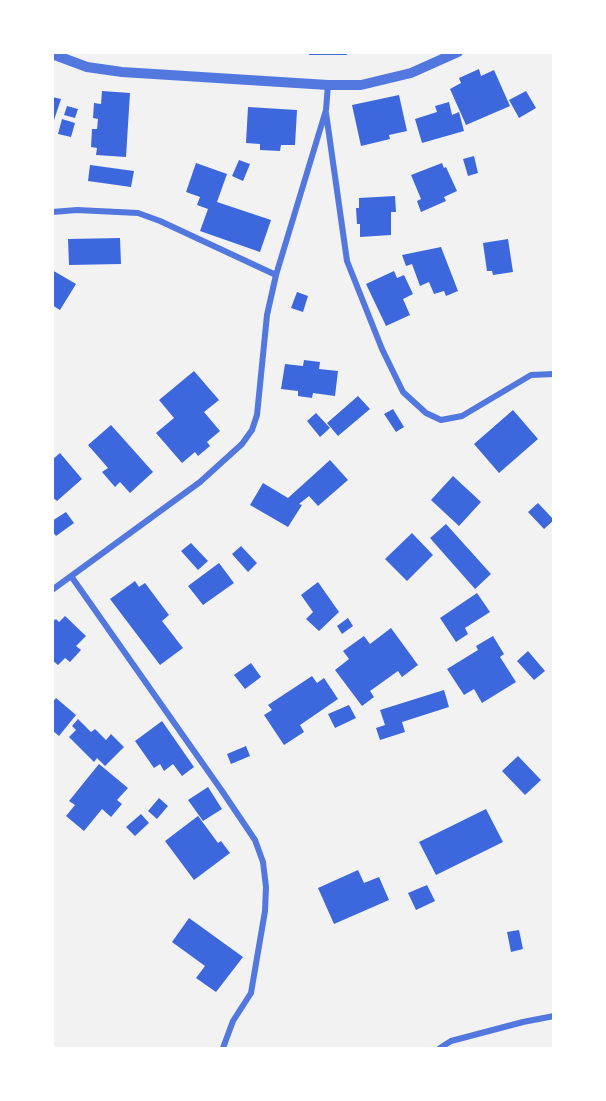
<!DOCTYPE html>
<style>
body{margin:0}
#map{position:relative;width:606px;height:1101px;overflow:hidden;background:#f2f2f2;font-family:Quicksand,sans-serif}
canvas{display:block}
.frame{position:absolute;inset:0;border:54px solid #fff;pointer-events:none}
</style>
<div id="map">
<canvas width="606" height="1101"></canvas>
<div class="frame"></div>
</div>
<script>
const context = document.querySelector('canvas').getContext('2d');
context.lineJoin = 'round';
function fill(path, color) { context.fillStyle = color; context.fill(path, 'evenodd'); }
const toPath = rows => new Path2D(rows.map(r => 'M' + r).join(''));
function trace(path, color, width, dash) { context.strokeStyle = color; context.lineWidth = width; context.lineCap = dash ? 'butt' : 'round'; context.setLineDash(dash || []); context.stroke(path); }
const building = toPath([
 [309,52,347,52,347,55,309,55],
 [479,69,481,76,494,70,510,106,466,125,450,89,461,83,459,78],
 [102,91,130,93,126,157,96,155,97,148,91,147,92,129,97,129,98,119,93,118,94,103,101,104],
 [526,91,536,108,519,118,509,100],
 [399,95,407,131,389,135,390,139,361,146,352,105],
 [52,97,61,99,53,123,52,123],
 [449,102,452,115,459,112,464,131,422,143,415,119,437,112,435,106],
 [67,106,78,109,75,118,64,115],
 [248,107,297,110,295,145,281,145,280,151,260,150,260,144,246,143],
 [62,119,75,123,71,137,58,134],
 [474,156,478,173,468,176,463,159],
 [239,160,250,164,243,181,232,176],
 [196,163,227,174,217,202,271,220,260,252,200,231,208,209,197,205,200,197,186,192],
 [442,163,444,168,446,167,457,191,444,197,446,201,421,212,417,201,421,199,411,175],
 [90,165,134,171,131,187,88,181],
 [395,196,396,212,391,212,391,235,360,237,360,224,357,224,356,208,359,208,359,198],
 [120,238,121,264,69,265,68,239],
 [508,239,513,272,493,275,492,271,487,271,483,243],
 [441,247,458,291,446,296,444,291,434,294,429,282,420,286,412,264,406,266,402,255],
 [52,270,76,284,60,310,52,305],
 [394,271,397,278,404,275,413,294,403,299,410,315,386,326,366,284],
 [297,292,308,296,303,312,291,308],
 [304,360,320,362,319,369,338,371,335,396,313,393,312,398,298,396,298,391,281,389,285,364,303,366],
 [194,371,219,400,204,412,220,431,207,442,210,446,198,456,195,452,182,463,156,433,174,418,159,400],
 [358,396,370,409,338,436,327,423],
 [393,409,404,427,396,432,384,414],
 [513,410,538,439,499,473,474,444],
 [316,413,330,428,320,437,307,421],
 [111,425,153,472,130,493,120,482,115,487,102,472,108,468,88,445],
 [60,453,82,479,57,501,52,497,52,460],
 [330,460,348,480,318,506,309,496,299,504,302,505,288,527,250,505,263,483,288,498],
 [453,476,481,502,459,526,431,500],
 [538,503,554,520,544,529,528,512],
 [66,512,74,523,56,536,52,531,52,521],
 [446,524,491,574,475,589,430,538],
 [412,533,433,555,407,581,385,559],
 [191,543,208,561,198,570,181,551],
 [241,546,257,563,248,572,232,554],
 [219,563,234,583,203,605,188,586],
 [135,581,139,587,145,583,169,615,162,621,183,648,160,665,110,599],
 [318,582,339,612,319,631,306,619,313,612,301,595],
 [477,593,490,612,465,628,468,634,456,642,440,618],
 [65,616,86,636,76,646,81,650,70,662,65,658,58,665,52,660,52,622,56,619,59,622],
 [348,618,353,626,342,634,337,626],
 [391,628,418,665,402,677,398,671,370,691,374,697,362,706,335,670,349,659,343,651,364,636,370,644],
 [493,636,504,654,500,657,516,682,482,703,474,689,464,695,447,669,478,650,476,646],
 [528,651,545,671,534,680,517,661],
 [251,663,261,677,245,689,234,675],
 [312,676,317,683,324,678,338,699,300,725,304,732,284,745,264,715,272,710,268,705],
 [444,690,449,707,402,722,405,732,380,740,376,728,385,725,380,710],
 [56,698,76,715,59,736,52,730,54,719,52,718,52,703],
 [349,705,356,718,335,728,328,714],
 [78,719,91,732,95,729,106,740,111,734,124,747,105,766,97,758,94,762,69,737,76,730,72,726],
 [162,721,194,767,182,776,173,764,164,771,160,764,154,768,135,741],
 [246,746,250,756,231,764,227,754],
 [518,756,541,780,525,795,502,771],
 [99,764,128,788,117,800,122,804,111,817,102,809,84,831,66,816,75,805,69,801],
 [208,787,222,809,203,821,188,800],
 [159,798,168,806,157,819,148,811],
 [486,809,503,842,436,875,419,842],
 [141,814,149,823,135,836,126,827],
 [198,816,218,843,221,841,230,853,194,880,165,841],
 [358,870,364,883,379,877,389,900,334,924,318,888],
 [427,885,435,901,416,910,408,893],
 [189,918,243,957,216,992,196,978,205,966,172,942],
 [519,930,523,949,511,952,507,932]
]);
const minor = toPath([
 [326,113,347,261,382,349,403,392,426,413,441,420,462,416,531,375,554,374],
 [52,212,77,210,138,213,160,221,276,275],
 [71,576,222,791,255,840,263,862,266,887,265,911,251,993,233,1021,223,1048],
 [52,590,200,482,242,444,252,430,257,415,267,315,276,275,326,110,328,85],
 [440,1048,451,1041,523,1022,554,1016]
]);
const tertiary = toPath([
 [52,54,87,67,122,72,328,85,361,85,411,73,458,52]
]);
fill(building, '#3d67dc');
trace(minor, '#5277de', 6);
trace(tertiary, '#5277de', 10);
</script>
